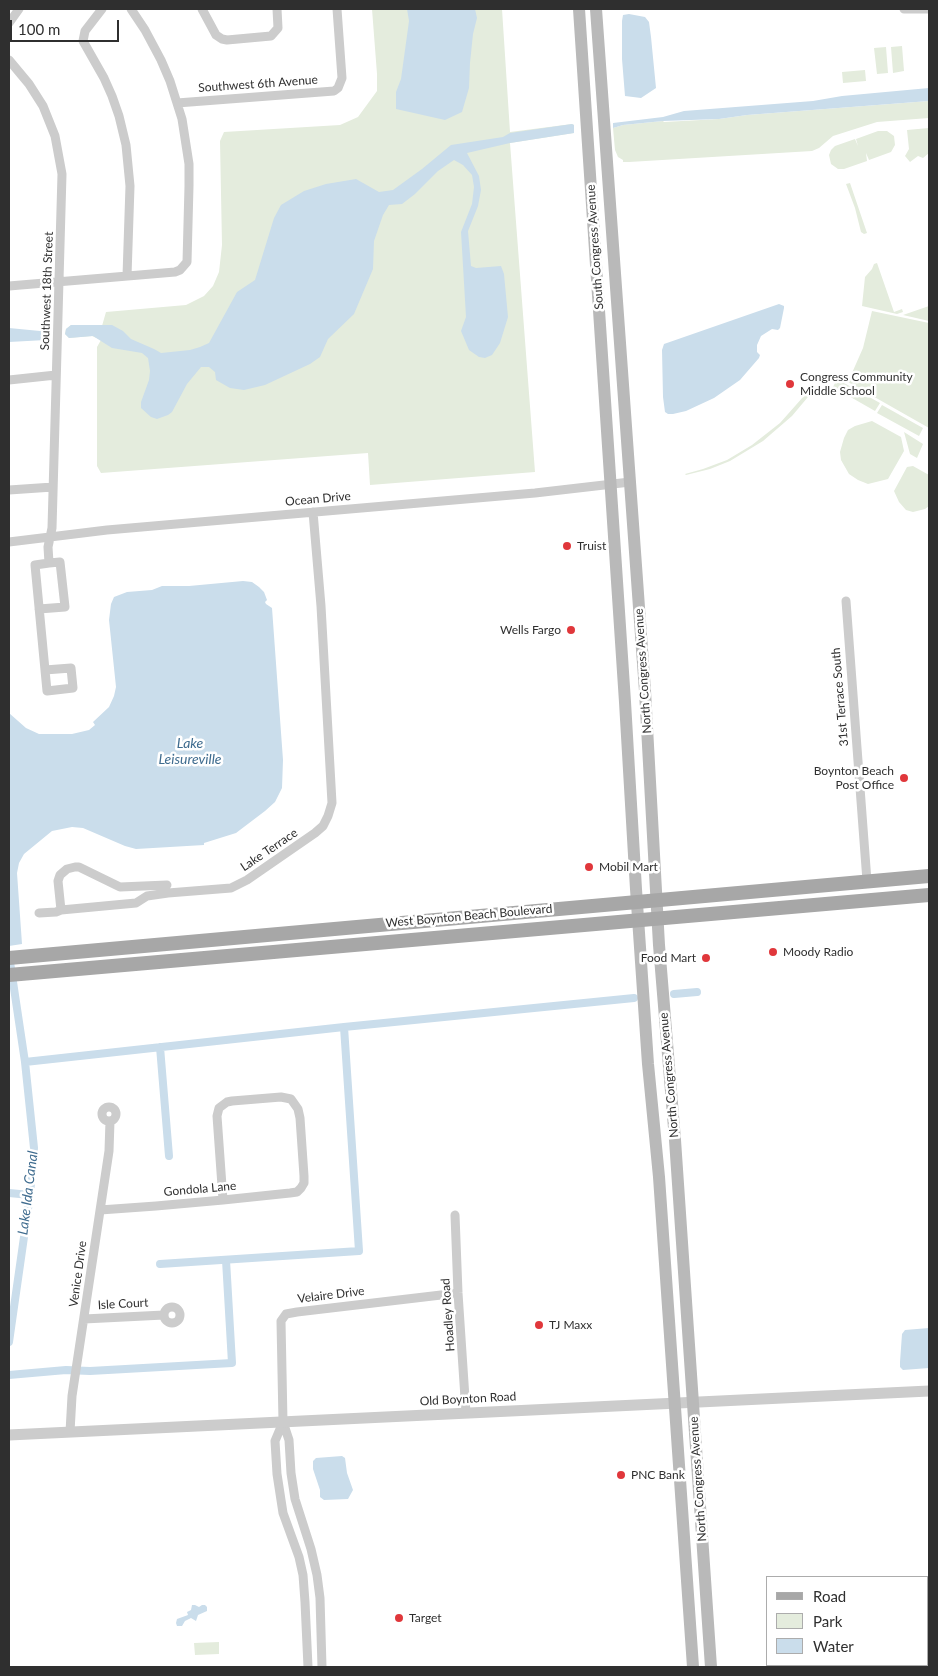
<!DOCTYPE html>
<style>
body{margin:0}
#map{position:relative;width:938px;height:1676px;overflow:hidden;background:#fff;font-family:Lato,sans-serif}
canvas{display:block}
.frame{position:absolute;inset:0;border:10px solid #2f2f2f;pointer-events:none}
.legend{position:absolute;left:766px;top:1576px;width:162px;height:90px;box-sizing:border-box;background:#fff;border:1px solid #acacac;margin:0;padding:6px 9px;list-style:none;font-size:15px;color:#2f2f2f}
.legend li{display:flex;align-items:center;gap:10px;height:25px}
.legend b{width:25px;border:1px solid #acacac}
.scale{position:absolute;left:10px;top:20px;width:109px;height:22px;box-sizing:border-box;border:2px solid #2f2f2f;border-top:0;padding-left:6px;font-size:15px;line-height:18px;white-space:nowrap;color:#2f2f2f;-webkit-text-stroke:4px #fff;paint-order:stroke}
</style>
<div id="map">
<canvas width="938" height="1676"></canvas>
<div class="frame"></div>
<ul class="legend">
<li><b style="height:6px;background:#a7a7a7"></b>Road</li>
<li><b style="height:14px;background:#e4ecdd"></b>Park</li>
<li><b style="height:14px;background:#caddeb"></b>Water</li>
</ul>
<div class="scale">100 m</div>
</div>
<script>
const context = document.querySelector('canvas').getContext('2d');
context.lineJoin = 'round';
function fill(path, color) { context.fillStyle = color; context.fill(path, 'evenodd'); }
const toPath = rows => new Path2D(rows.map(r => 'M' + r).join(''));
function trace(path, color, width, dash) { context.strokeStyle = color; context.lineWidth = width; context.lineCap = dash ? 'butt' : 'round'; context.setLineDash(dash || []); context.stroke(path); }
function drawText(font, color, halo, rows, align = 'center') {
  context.font = font + ' Lato,sans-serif'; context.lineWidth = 5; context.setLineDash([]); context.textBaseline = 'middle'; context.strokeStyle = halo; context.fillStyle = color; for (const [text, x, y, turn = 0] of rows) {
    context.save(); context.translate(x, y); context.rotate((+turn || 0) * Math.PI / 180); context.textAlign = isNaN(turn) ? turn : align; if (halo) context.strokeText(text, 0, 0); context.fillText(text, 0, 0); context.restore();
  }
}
const green = toPath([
 [372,9,502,9,510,132,572,124,574,125,574,133,510,143,535,472,370,485,368,453,101,473,97,466,97,347,101,340,92,336,69,338,65,334,66,329,71,325,102,326,106,312,186,305,204,296,213,286,219,272,222,245,220,141,224,132,340,125,358,117,377,91,377,74],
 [902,46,904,71,893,73,891,47],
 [886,47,888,73,877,74,874,48],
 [865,70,866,81,843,83,842,72],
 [929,101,929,118,877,122,833,136,819,148,812,151,629,162,623,162,623,160,618,157,615,150,613,128,623,125,663,121,664,122,719,119,747,115],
 [929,128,929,153,923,158,918,156,910,162,905,156,909,149,907,130],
 [878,131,887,131,894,136,895,145,891,152,869,160,866,153,867,161,844,169,838,169,831,164,829,155,831,150,835,146,855,139,858,146,856,139],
 [850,183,867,233,864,234,861,232,855,208,846,184],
 [877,263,894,312,902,309,903,312,897,314,862,306,865,277,872,269,874,264],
 [929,306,929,321,903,315],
 [872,311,929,323,929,428,848,382,863,348],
 [837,379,880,403,875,411,833,387],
 [811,388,813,391,792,416,763,441,730,461,710,469,686,475,685,474,703,469,727,460,752,445,780,423],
 [882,405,923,428,919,436,877,413],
 [872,421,901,437,904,451,888,479,868,484,858,480,849,474,841,460,840,452,844,438,848,430,855,426],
 [904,432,923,444,917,458,910,454],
 [913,466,929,475,929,506,925,509,913,512,906,510,899,502,894,491,907,467],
 [219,1642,219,1654,195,1655,194,1643]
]);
const water = toPath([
 [407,9,475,9,477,18,473,34,470,63,469,88,462,112,445,120,396,109,396,92,401,79,409,21],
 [629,14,645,17,649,22,651,37,656,88,641,98,625,96,622,59,622,21,623,15],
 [929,88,929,101,747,115,719,119,663,121,623,125,613,128,613,123,663,117,684,111,813,101,842,96],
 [572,124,574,125,574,133,510,143,467,153,479,176,481,190,478,206,468,231,471,266,476,268,501,266,504,274,508,317,500,343,492,355,485,358,479,357,469,350,461,331,466,317,461,232,472,204,474,187,472,175,463,165,454,160,438,171,415,194,402,204,389,205,383,215,374,241,373,269,354,314,328,339,320,357,310,364,265,385,244,390,230,388,216,380,215,372,209,367,201,367,187,384,172,412,168,415,157,419,151,417,141,408,141,402,149,380,150,371,148,358,142,353,112,348,93,336,69,338,65,334,66,329,71,325,112,325,123,331,131,339,154,349,161,353,190,350,200,347,209,343,237,292,255,280,274,218,281,205,304,191,326,184,356,179,379,192,393,190,422,169,451,145,503,137,510,133],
 [779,304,784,306,784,308,780,328,778,330,772,329,761,336,757,345,757,352,760,355,759,358,740,380,714,398,686,411,673,414,668,414,665,412,663,397,662,350,664,344],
 [48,327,51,329,51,335,46,340,9,342,9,328,40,331],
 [243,581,252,582,259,587,264,592,267,600,265,602,266,604,272,608,283,760,282,788,275,802,265,811,236,833,204,843,204,845,136,849,125,846,83,828,72,827,52,831,24,854,19,863,17,873,22,944,9,946,9,713,26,728,39,734,72,734,89,730,95,725,93,722,109,707,114,696,116,687,109,620,111,604,114,597,127,592,152,590,162,586,189,586],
 [929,1328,929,1368,903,1370,900,1367,900,1362,902,1334,905,1330],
 [342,1456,345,1458,347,1473,353,1490,348,1499,324,1500,320,1497,320,1490,313,1469,313,1461,316,1458],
 [192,1605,195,1605,199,1607,202,1605,205,1605,207,1607,207,1611,198,1615,196,1621,191,1618,185,1621,182,1626,177,1626,176,1623,177,1619,188,1615,187,1612,191,1610]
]);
const canal = toPath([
 [9,955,25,1062,34,1148,30,1195,9,1342],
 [674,994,697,992],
 [160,1047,169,1156],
 [25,1062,344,1027,634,998],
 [9,1193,30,1195],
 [160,1264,359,1251,344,1027],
 [9,1375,66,1370,90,1371,232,1363,226,1260]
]);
const minor = toPath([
 [102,9,85,31,83,41,104,78,112,96,119,116,126,145,130,186,127,276],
 [202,9,216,35,222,39,227,40,271,36,278,28,277,9],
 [904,9,928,9],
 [9,23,19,9],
 [9,60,29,84,43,106,55,136,62,174,52,528,48,547,49,563,35,565,47,691,73,688,71,668,45,670],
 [177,103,334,91,338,88,342,78,337,9],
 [9,286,175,272,180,270,187,262,189,186,189,164,182,119,170,81,161,60,145,30,131,9],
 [9,380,56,375],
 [9,490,53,487],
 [9,542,107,530,535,493,630,482],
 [846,601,867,881],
 [39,609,65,607,60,562,49,563],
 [167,885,120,887,79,867,75,867,67,869,60,875,58,881,61,910,136,903,147,896,168,893,231,888,247,880,315,833,323,826,328,816,332,803,321,606,313,512],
 [39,913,56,912,61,910],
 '102 1114a7 7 0 1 1 14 0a7 7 0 1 1-14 0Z',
 [100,1210,156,1206,223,1200,290,1193,297,1192,301,1188,304,1183,304,1176,300,1118,298,1109,291,1099,281,1097,232,1101,227,1102,219,1108,217,1116,223,1200],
 [455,1215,458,1293,466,1413],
 '164 1315a8 8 0 1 1 16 0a8 8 0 1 1-16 0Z',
 [84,1319,164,1315],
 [283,1422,275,1441,277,1474,283,1513,299,1557,303,1575,305,1602,308,1667],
 [70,1432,72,1396,109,1151,110,1121],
 [322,1667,320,1598,317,1575,311,1549,295,1499,291,1473,289,1440,283,1422,281,1321,286,1314,297,1312,458,1293]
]);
const tertiary = toPath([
 [9,1435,929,1391]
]);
const secondary = toPath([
 [579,9,625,702,636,889,648,1064,659,1177,693,1667],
 [596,9,645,691,659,945,675,1140,711,1667]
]);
const primary = toPath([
 [9,958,929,876],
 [9,975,929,895]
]);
const markers = [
 [790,384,5,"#e0373b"],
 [567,546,5,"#e0373b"],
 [571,630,5,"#e0373b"],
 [904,778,5,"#e0373b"],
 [589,867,5,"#e0373b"],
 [773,952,5,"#e0373b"],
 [706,958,5,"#e0373b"],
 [539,1325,5,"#e0373b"],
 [621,1475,5,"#e0373b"],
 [399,1618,5,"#e0373b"]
];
const streetNames = [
 ["Southwest 6th Avenue",258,84,-4],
 ["South Congress Avenue",595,247,-94],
 ["Southwest 18th Street",47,291,-88],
 ["Ocean Drive",318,499,-5],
 ["North Congress Avenue",643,671,-94],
 ["31st Terrace South",840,697,-95],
 ["Lake Terrace",269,850,-34],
 ["West Boynton Beach Boulevard",469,916,-5],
 ["North Congress Avenue",669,1075,-95],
 ["Gondola Lane",200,1189,-5],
 ["Venice Drive",78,1274,-82],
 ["Velaire Drive",331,1295,-7],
 ["Isle Court",123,1304,-3],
 ["Hoadley Road",448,1315,-94],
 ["Old Boynton Road",468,1399,-3],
 ["North Congress Avenue",698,1479,-94]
];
const poiNames = [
 ["Congress Community",800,377],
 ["Middle School",800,391],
 ["Truist",577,546],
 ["Wells Fargo",561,630,"right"],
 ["Boynton Beach",894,771,"right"],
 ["Post Office",894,785,"right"],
 ["Mobil Mart",599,867],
 ["Moody Radio",783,952],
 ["Food Mart",696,958,"right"],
 ["TJ Maxx",549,1325],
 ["PNC Bank",631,1475],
 ["Target",409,1618]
];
const waterNames = [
 ["Lake",190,743],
 ["Leisureville",190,759],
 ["Lake Ida Canal",28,1193,-83]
];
fill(green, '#e4ecdd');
fill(water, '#caddeb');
trace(canal, '#caddeb', 8);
trace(minor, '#ccc', 9);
trace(tertiary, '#ccc', 11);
trace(secondary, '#b9b9b9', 12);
trace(primary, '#a7a7a7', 14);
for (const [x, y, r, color] of markers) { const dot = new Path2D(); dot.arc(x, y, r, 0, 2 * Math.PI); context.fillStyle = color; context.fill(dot); trace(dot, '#fff', 2); }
drawText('12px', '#2f2f2f', '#fff', streetNames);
drawText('12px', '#2f2f2f', '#fff', poiNames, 'left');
drawText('italic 14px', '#3f6c8f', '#fff', waterNames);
</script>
